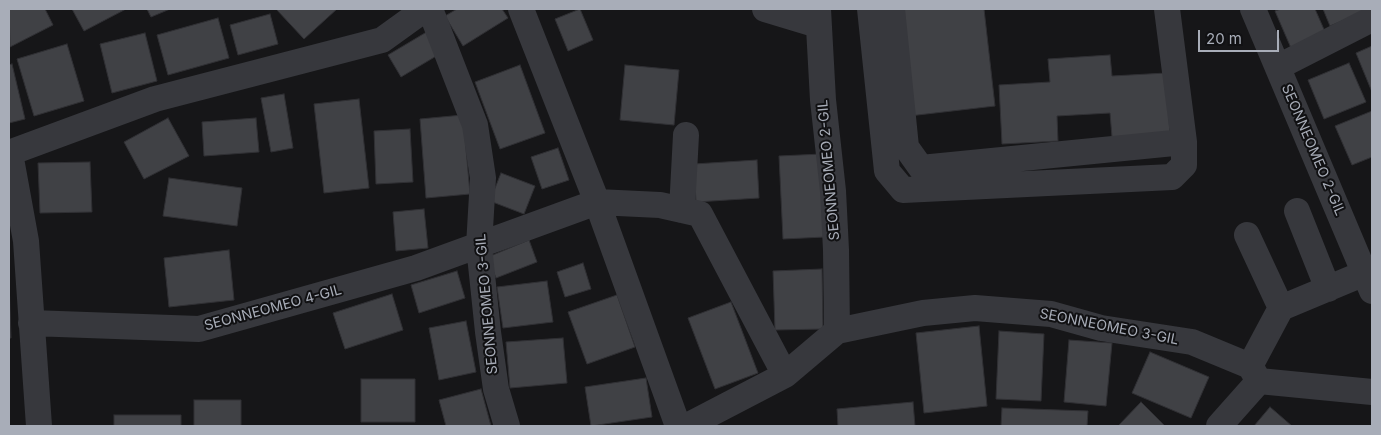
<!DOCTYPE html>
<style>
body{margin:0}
#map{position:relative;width:1381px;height:435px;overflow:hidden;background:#161618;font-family:Inter,sans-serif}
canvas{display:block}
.frame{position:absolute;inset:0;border:10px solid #a8adb8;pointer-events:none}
.scale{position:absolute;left:1198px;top:30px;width:81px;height:22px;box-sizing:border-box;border:2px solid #a8adb8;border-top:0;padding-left:6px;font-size:15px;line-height:18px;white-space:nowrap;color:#a8adb8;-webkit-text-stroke:4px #111113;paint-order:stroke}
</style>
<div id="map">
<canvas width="1381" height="435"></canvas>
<div class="frame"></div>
<div class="scale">20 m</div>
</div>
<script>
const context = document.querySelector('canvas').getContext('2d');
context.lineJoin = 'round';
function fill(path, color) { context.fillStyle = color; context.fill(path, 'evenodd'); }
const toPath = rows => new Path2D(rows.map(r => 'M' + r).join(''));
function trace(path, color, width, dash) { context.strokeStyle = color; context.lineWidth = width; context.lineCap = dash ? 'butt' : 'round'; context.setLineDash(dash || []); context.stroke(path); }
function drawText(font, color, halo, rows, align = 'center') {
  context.font = font + ' Inter,sans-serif'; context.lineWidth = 4; context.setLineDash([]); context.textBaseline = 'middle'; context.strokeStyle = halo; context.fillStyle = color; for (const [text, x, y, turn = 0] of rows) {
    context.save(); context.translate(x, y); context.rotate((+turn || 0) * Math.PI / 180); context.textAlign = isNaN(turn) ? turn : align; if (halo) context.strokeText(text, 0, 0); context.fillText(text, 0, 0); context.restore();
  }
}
const building = toPath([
 [9,9,45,9,53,25,10,47,9,9],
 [72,9,126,9,84,31,72,9],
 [147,9,170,9,151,17,147,9],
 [276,9,337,9,304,39,276,9],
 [457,9,502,9,508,18,463,46,445,16,457,9],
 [580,9,593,40,568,51,555,19,580,9],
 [897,9,984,9,995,106,909,116,897,9],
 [1281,9,1315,9,1326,34,1291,48,1275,11,1281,9],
 [1323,9,1361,9,1363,12,1330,26,1323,9],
 [270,14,278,44,238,55,230,25,270,14],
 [218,18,229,58,168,75,157,35,218,18],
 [430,30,443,52,401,77,388,55,430,30],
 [145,33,157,81,112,93,100,44,145,33],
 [67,44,84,101,34,116,17,59,67,44],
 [1372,46,1372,92,1356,53,1372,46],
 [1110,55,1112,76,1166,73,1170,133,1112,137,1110,113,1057,116,1058,141,1002,144,999,85,1050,82,1048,59,1110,55],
 [1349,63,1366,102,1324,119,1308,80,1349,63],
 [12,64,25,119,9,123,9,65,12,64],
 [520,65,545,133,500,149,475,82,520,65],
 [625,65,679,70,674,125,620,120,625,65],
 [284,94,293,148,271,152,261,98,284,94],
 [359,99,369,188,324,193,314,104,359,99],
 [1372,111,1372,157,1352,165,1335,126,1372,111],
 [463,115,470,194,426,198,420,119,463,115],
 [168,118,189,156,144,179,124,142,168,118],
 [256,118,259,152,204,156,202,122,256,118],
 [410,129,413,182,376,184,374,131,410,129],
 [558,148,569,180,542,189,531,157,558,148],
 [822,154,825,237,783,239,779,156,822,154],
 [757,160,759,198,696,202,694,164,757,160],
 [90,162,92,212,40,213,38,163,90,162],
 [501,173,535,186,524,214,490,201,501,173],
 [169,178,242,188,237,226,163,216,169,178],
 [424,209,428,248,396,251,393,212,424,209],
 [529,240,537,262,496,278,488,257,529,240],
 [229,250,234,300,169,307,164,258,229,250],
 [583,263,591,289,565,297,557,272,583,263],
 [822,269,823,329,775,330,773,271,822,269],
 [457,271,465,298,419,313,411,285,457,271],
 [9,279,11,338,9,338,9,279],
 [547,281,553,322,503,328,497,287,547,281],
 [392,294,403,330,345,349,333,313,392,294],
 [617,295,635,347,587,364,568,312,617,295],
 [731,302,758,373,715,389,688,318,731,302],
 [466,321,476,372,439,380,429,328,466,321],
 [979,326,987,406,924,413,916,333,979,326],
 [999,331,1044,334,1041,401,996,399,999,331],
 [563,338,567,383,510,388,506,342,563,338],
 [1069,340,1112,343,1106,406,1064,402,1069,340],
 [1150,352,1209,377,1191,418,1132,393,1150,352],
 [646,378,652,417,591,426,585,387,646,378],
 [361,379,415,379,415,422,361,422,361,379],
 [481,389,491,426,446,426,439,400,481,389],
 [194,400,241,400,241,426,194,426,194,400],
 [913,402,915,426,838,426,837,409,913,402],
 [1141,402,1165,426,1118,426,1141,402],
 [1270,407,1292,426,1254,426,1270,407],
 [1002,408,1088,411,1087,426,1001,426,1002,408],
 [114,415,181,415,181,426,114,426,114,415]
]);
const minor = toPath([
 [430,9,475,125,483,178,479,246,488,332,496,389,507,426],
 [521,9,597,202,678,426],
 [765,9,818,25],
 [818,9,823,100,833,191,836,250,837,331],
 [870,9,887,171,903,190,1172,177,1184,165,1184,142,1167,9],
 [892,9,906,147,921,168,1184,142],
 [1253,9,1372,291],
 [1278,67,1372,19],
 [9,153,155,99,382,40,425,9],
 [10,153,26,241,39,426],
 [682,210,686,135],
 [1297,211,1328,289],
 [1247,235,1281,308],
 [31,323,199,329,416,268,597,202,660,205,700,214,785,375],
 [1250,366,1281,308,1372,270],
 [687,426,785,375,837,331,923,313,975,308,1051,314,1101,328,1192,342,1250,366,1259,381],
 [1219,426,1259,381,1372,392]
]);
const streetNames = [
 ["SEONNEOMEO 2-GIL",1313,150,67],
 ["SEONNEOMEO 2-GIL",829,170,-95],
 ["SEONNEOMEO 3-GIL",487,304,-95],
 ["SEONNEOMEO 4-GIL",273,308,-15],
 ["SEONNEOMEO 3-GIL",1109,327,11]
];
fill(building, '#404145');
trace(building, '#303034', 1);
trace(minor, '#37383d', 26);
drawText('14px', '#a8adb8', '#111113', streetNames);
</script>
